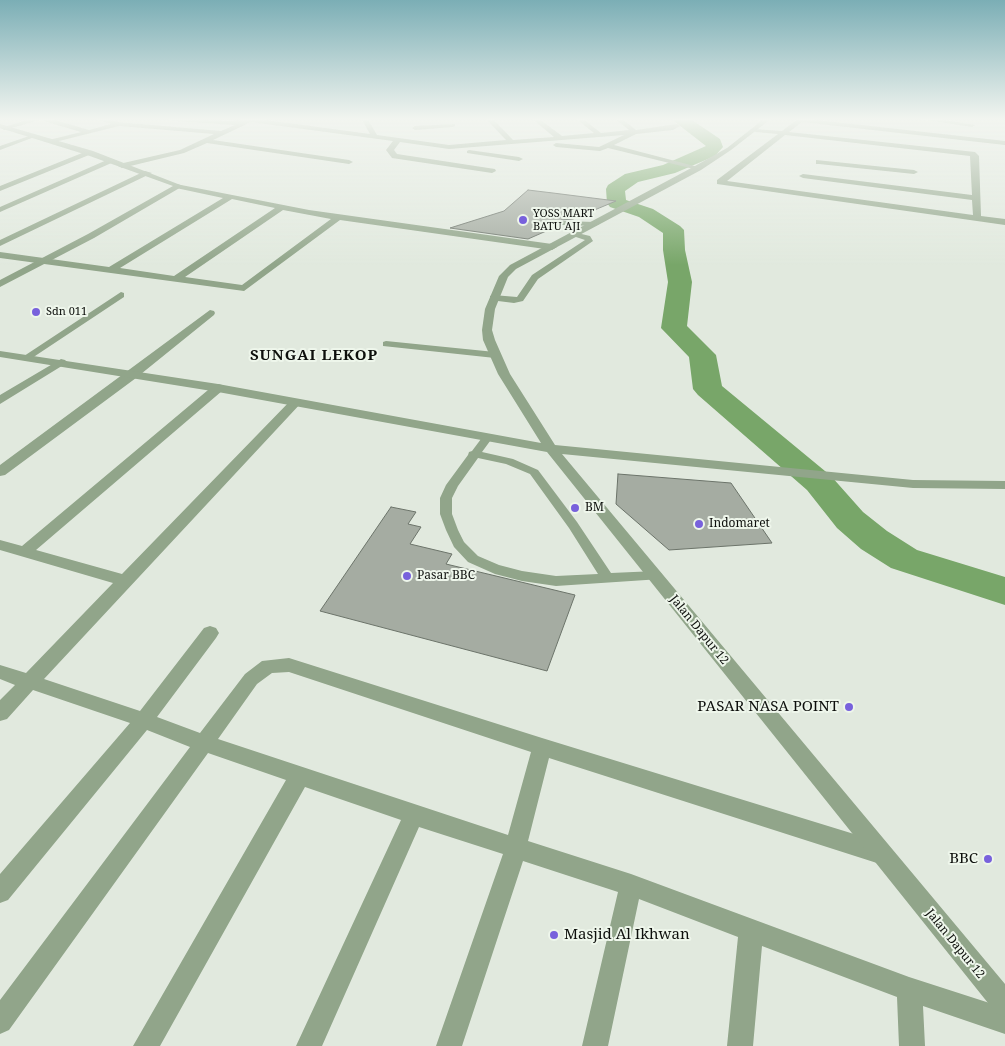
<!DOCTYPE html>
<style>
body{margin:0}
canvas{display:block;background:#e1e9de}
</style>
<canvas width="1005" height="1046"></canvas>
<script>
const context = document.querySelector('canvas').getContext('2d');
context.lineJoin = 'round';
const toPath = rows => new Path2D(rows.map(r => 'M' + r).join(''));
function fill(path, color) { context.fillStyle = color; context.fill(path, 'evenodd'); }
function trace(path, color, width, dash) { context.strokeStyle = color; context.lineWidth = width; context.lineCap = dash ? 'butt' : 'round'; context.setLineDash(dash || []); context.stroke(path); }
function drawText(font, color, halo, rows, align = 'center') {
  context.font = font + ' "Noto Serif",serif'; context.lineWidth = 4; context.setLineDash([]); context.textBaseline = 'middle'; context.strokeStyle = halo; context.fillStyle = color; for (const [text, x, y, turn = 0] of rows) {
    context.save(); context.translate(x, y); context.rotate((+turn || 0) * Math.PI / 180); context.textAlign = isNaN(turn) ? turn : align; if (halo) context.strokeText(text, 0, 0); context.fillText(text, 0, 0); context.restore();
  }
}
const river = toPath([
 [670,118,689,118,720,139,723,147,715,156,675,173,638,182,625,191,626,200,653,209,680,226,684,230,685,250,692,282,687,326,716,355,722,386,831,476,863,512,887,531,917,550,1005,577,1005,605,891,568,861,549,837,528,807,490,698,395,693,389,689,357,661,328,668,282,663,250,663,233,639,217,610,207,607,203,606,189,608,185,625,174,663,165,706,146,670,118]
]);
const building = toPath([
 [528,190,553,193,616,201,573,219,561,220,560,225,528,239,450,228,504,211,528,190],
 [618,474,731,483,772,543,669,550,616,504,618,474],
 [391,507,416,512,408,524,421,527,410,544,452,554,446,564,575,595,547,671,320,611,391,507]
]);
const service = toPath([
 [750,118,766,118,770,120,767,122,750,118],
 [562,221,595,222,599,224,595,226,565,225,562,225,562,221],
 [573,232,590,236,593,241,538,279,523,301,514,303,490,300,490,296,493,295,517,297,532,275,585,240,573,236,573,232],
 [121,292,124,293,124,297,29,360,26,361,21,358,121,292],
 [386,341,495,352,500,355,495,358,383,346,383,342,386,341],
 [488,434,493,437,482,452,513,459,538,470,577,522,611,573,656,571,661,573,663,576,661,579,556,586,522,581,495,574,468,562,454,547,446,530,440,514,440,498,446,485,468,455,469,452,472,451,484,435,488,434],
 [478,458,506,464,530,474,569,528,598,574,556,576,522,571,499,565,478,556,464,542,458,530,452,514,452,498,458,486,478,458]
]);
const minor = toPath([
 [33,118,48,118,89,130,111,124,92,118,103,118,118,122,221,131,235,125,172,121,169,119,232,121,251,118,370,134,361,118,367,118,377,135,449,145,506,140,485,118,492,118,513,140,554,137,531,118,538,118,562,136,594,133,575,118,582,118,601,133,629,130,614,118,621,118,636,130,677,124,680,126,673,130,636,134,614,145,702,168,698,170,608,148,600,151,556,147,553,145,556,143,599,147,624,135,449,149,400,142,394,150,397,154,495,169,496,171,492,173,392,158,386,150,393,141,251,122,213,140,349,160,353,162,349,164,207,143,184,153,122,168,118,166,119,164,180,150,214,134,119,126,51,143,49,142,49,140,81,132,40,120,4,130,1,128,33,118],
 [799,118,1005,141,1005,145,802,122,789,132,975,152,979,156,981,216,1005,219,1005,225,717,184,717,180,778,134,756,132,754,131,754,129,782,131,799,118],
 [785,135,970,156,972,195,803,174,799,176,803,178,972,200,973,215,727,181,785,135],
 [913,118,933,118,975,125,972,127,913,118],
 [455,124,455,126,453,127,415,130,412,128,415,126,455,124],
 [32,135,37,136,0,150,0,146,32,135],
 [469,150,519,157,523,159,519,161,467,153,467,151,469,150],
 [87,151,94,153,0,191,0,186,87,151],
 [109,159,116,161,0,212,0,207,109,159],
 [816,160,914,170,918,172,914,174,819,164,816,164,816,160],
 [145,171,152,173,0,246,0,240,145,171],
 [176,184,309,210,552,244,557,247,552,250,340,220,244,291,0,258,0,252,109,267,223,198,176,188,176,184],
 [232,199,275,208,174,276,120,268,232,199],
 [283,210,331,219,242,285,185,277,283,210],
 [210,310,214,311,215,313,214,315,136,378,5,475,0,476,0,465,210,310],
 [61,359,65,360,67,362,65,364,0,404,0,395,61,359],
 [218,384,222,385,224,388,222,391,36,550,122,574,292,399,300,399,302,402,44,679,140,711,204,628,210,626,216,628,219,633,216,638,157,717,200,733,245,674,262,661,289,658,542,738,880,842,888,845,891,853,888,861,880,864,549,758,528,841,631,874,909,977,1005,1008,1005,1034,923,1006,925,1046,899,1046,897,997,762,946,753,1046,727,1046,738,937,639,899,608,1046,582,1046,618,892,523,861,462,1046,436,1046,503,854,419,827,322,1046,296,1046,401,820,305,787,160,1046,133,1046,286,780,208,753,9,1030,0,1034,0,1000,190,747,147,730,8,900,0,903,0,874,130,723,33,690,7,719,0,721,0,700,15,685,0,679,0,665,26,673,113,583,0,550,0,540,22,546,214,385,218,384],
 [289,672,531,752,508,835,218,739,257,684,272,673,289,672]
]);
const tertiary = toPath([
 [765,118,772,118,731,150,701,170,516,269,508,277,495,309,492,330,495,340,510,374,555,445,913,480,1005,481,1005,489,913,488,562,454,1005,984,1005,1017,996,1013,547,452,218,392,0,357,0,351,218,384,541,443,498,374,483,340,482,330,485,309,499,276,510,265,695,166,727,148,765,118],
 [0,124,93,151,183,186,94,238,0,287,0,280,88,234,173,186,87,155,0,128,0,124]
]);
const markers = [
 [523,220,5,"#7861dc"],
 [36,312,5,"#7861dc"],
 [575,508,5,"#7861dc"],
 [699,524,5,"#7861dc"],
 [407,576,5,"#7861dc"],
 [849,707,5,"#7861dc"],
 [988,859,5,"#7861dc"],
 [554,935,5,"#7861dc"]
];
const farPoinames = [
 ["YOSS MART",533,214],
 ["BATU AJI",533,227],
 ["Sdn 011",46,312]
];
const poiNames = [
 ["BM",585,508],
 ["Indomaret",709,524],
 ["Pasar BBC",417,576]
];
const streetNames = [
 ["Jalan Dapur 12",699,630,51],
 ["Jalan Dapur 12",955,944,51]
];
const farDistrictnames = [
 ["SUNGAI LEKOP",314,356]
];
const nearPoinames = [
 ["PASAR NASA POINT",839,707],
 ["BBC",978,859],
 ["Masjid Al Ikhwan",564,935,"left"]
];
fill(river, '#78a669');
fill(building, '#a5aca2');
trace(building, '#6c746a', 1);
fill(service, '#91a58a');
fill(minor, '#91a58a');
fill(tertiary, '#91a58a');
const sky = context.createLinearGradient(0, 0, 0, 265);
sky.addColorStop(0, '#7baeb5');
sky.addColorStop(0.45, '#f2f5f0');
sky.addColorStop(1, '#f2f5f000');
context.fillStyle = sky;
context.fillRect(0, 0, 1005, 265);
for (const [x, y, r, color] of markers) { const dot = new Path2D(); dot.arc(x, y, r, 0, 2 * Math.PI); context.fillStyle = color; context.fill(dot); trace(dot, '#eef6eb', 2); }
drawText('11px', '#0d0f0c', '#eef6eb', farPoinames, 'left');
drawText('12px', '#0d0f0c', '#eef6eb', poiNames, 'left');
drawText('12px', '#0d0f0c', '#eef6eb', streetNames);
context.letterSpacing = '1px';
drawText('bold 15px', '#0d0f0c', '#eef6eb', farDistrictnames);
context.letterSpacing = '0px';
drawText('15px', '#0d0f0c', '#eef6eb', nearPoinames, 'right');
</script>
